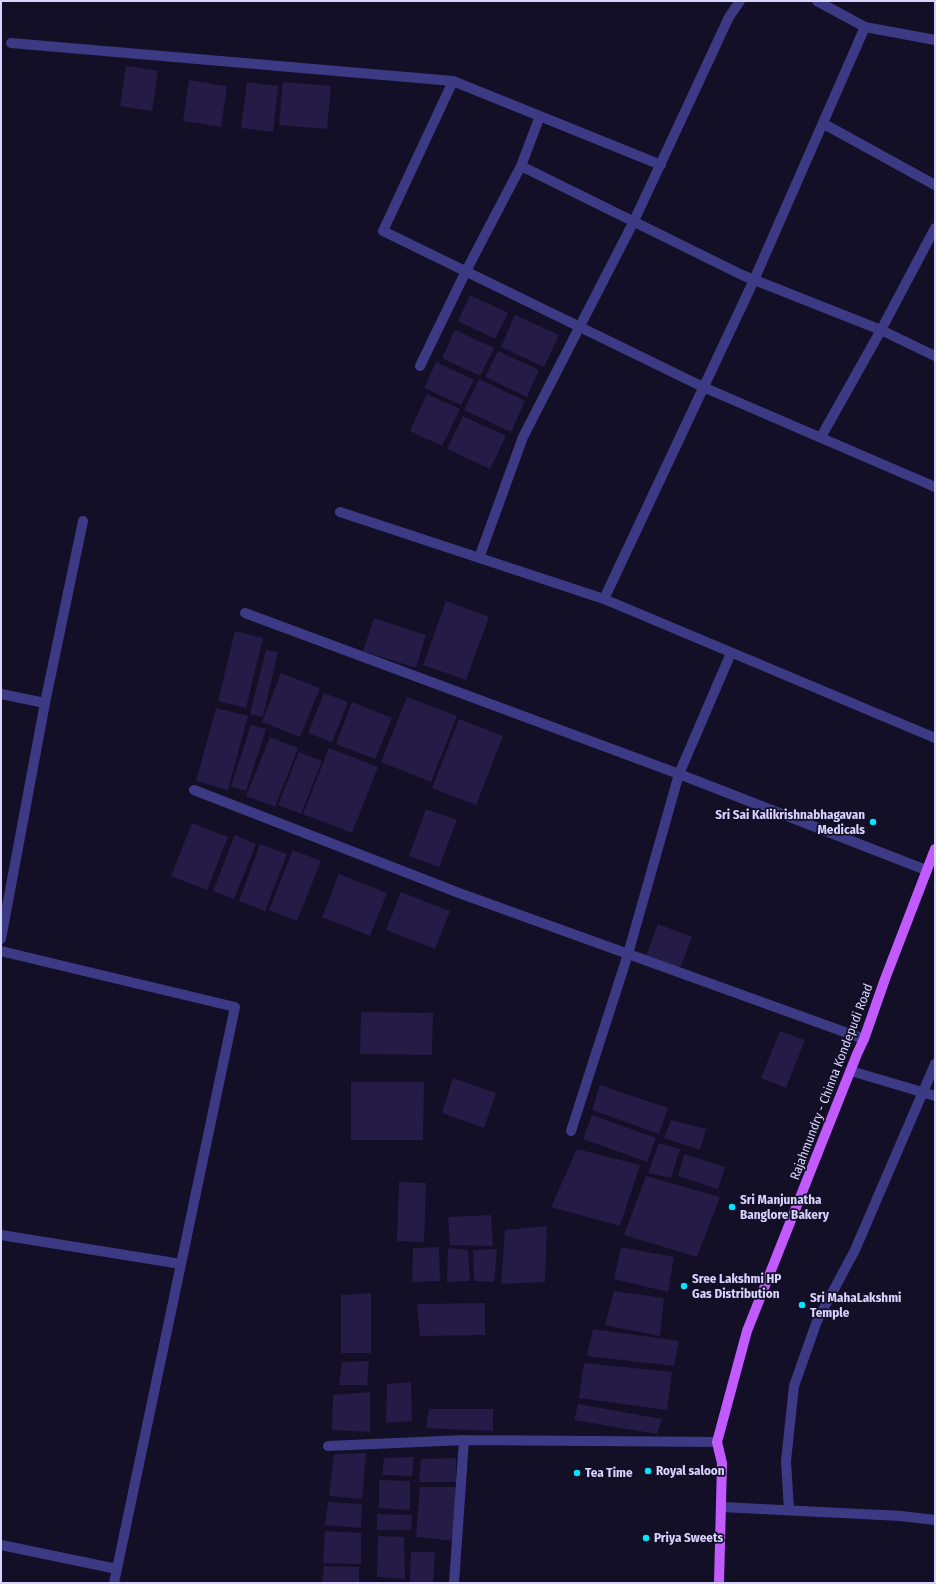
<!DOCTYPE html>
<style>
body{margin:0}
#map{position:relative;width:936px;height:1584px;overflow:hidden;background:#130f26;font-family:"Fira Sans Condensed",sans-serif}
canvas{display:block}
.frame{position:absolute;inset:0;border:2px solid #d9d4ff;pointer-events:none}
</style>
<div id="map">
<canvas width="936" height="1584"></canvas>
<div class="frame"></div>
</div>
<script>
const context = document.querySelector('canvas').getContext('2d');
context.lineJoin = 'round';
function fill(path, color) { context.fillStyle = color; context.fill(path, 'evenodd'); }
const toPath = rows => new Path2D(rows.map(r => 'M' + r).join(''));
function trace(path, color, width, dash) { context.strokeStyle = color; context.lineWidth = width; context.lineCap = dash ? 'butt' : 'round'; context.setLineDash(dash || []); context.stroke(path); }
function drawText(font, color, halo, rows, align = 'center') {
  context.font = font + ' "Fira Sans Condensed",sans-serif'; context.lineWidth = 3.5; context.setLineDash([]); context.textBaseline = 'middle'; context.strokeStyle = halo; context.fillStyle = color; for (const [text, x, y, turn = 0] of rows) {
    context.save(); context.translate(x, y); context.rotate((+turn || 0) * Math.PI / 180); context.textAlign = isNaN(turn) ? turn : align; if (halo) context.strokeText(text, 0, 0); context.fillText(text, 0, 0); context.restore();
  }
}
const building = toPath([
 [126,66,158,71,152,111,120,106],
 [189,80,227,86,221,127,183,121],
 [247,82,278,86,273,132,241,128],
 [283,82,331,86,327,129,279,125],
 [470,295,508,313,495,339,458,321],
 [515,315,559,335,544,367,501,347],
 [455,330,494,348,480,376,442,358],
 [498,351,539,370,527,397,485,377],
 [436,362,474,380,461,405,424,388],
 [479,379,525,401,511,432,464,410],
 [427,394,460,409,442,446,410,431],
 [463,416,506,436,490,469,447,449],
 [446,601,489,617,466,680,423,665],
 [374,618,426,635,416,668,363,651],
 [235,631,263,638,246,708,218,701],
 [266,650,278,652,263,717,250,714],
 [281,673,320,688,300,737,262,722],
 [324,693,348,702,332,742,308,733],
 [407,697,457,716,431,782,381,762],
 [352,702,392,718,375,759,336,744],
 [216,708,248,716,228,790,196,781],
 [459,719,503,736,476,805,432,788],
 [251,725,266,729,246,791,231,786],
 [270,737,298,748,275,807,246,796],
 [329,748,378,767,352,833,303,814],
 [299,752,322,761,301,814,278,805],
 [426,809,457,820,439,867,409,856],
 [192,823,228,837,207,890,171,876],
 [235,835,256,844,234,899,213,891],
 [260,844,287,854,265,911,239,901],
 [293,850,321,861,297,921,269,910],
 [339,874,387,893,370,936,322,917],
 [401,892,450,911,435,949,386,930],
 [658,924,692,937,679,971,645,958],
 [361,1012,433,1013,432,1055,360,1054],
 [780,1031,805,1040,786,1088,761,1078],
 [453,1078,496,1093,484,1128,442,1113],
 [351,1082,424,1082,423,1140,351,1140],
 [600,1085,668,1108,659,1134,592,1110],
 [592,1115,656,1138,647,1162,583,1139],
 [671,1120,706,1129,700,1150,664,1138],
 [659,1143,680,1149,671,1178,648,1173],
 [577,1149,640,1165,620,1226,551,1207],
 [684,1154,725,1167,718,1189,678,1176],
 [646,1176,720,1197,697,1257,624,1235],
 [399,1182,426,1183,424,1242,397,1241],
 [491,1215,493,1246,450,1245,448,1217],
 [547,1226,545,1282,501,1284,505,1230],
 [439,1247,440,1281,412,1282,413,1248],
 [621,1247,674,1257,668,1292,614,1279],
 [448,1248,468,1250,470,1281,447,1282],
 [497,1249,494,1282,474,1281,473,1250],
 [614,1291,664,1298,660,1336,605,1325],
 [371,1293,371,1353,341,1353,341,1295],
 [485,1303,485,1335,420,1336,417,1304],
 [593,1329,679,1341,674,1366,587,1356],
 [369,1361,367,1385,339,1385,342,1362],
 [584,1363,672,1372,667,1410,579,1398],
 [411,1382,412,1421,386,1423,387,1384],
 [370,1392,370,1432,332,1430,333,1395],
 [578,1404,662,1419,657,1434,574,1420],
 [429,1409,493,1409,493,1431,426,1428],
 [366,1453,362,1499,329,1496,334,1454],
 [414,1457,412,1476,382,1475,384,1458],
 [456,1458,456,1482,419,1482,421,1459],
 [379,1480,410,1481,410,1510,379,1508],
 [420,1487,456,1487,454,1541,416,1537],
 [328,1502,362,1504,361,1528,325,1525],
 [377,1514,412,1515,411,1530,377,1530],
 [325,1531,361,1533,361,1564,323,1563],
 [378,1536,404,1537,405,1579,377,1577],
 [411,1552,435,1552,433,1583,410,1583],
 [324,1566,359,1567,359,1583,322,1583]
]);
const street = toPath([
 [817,1,865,27,935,40],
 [11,43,453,81,661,165],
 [453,81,383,231,703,387,935,487],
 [824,124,935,185],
 [521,166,742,275,881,330,935,356],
 [420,366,466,271,521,166,540,116],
 [821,437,881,330,935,228],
 [340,512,604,599,935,738],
 [479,558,523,437,634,221,729,17,740,1],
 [604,599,754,280,865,27],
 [245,613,679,774,926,870],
 [1,694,45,703],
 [194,790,459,893,864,1039],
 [1,939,45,703,83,521],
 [1,951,235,1007,114,1583],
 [851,1071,935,1096],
 [571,1131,628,954,679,774,731,653],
 [1,1235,181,1264],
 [328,1446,464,1440,717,1442],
 [721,1507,901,1516,935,1520],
 [789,1510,786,1461,794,1386,817,1321,855,1250,935,1064],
 [1,1545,117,1569],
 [454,1583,464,1440]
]);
const primary = toPath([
 [719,1583,722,1463,717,1442,747,1331,857,1054,864,1039,885,979,935,849]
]);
const markers = [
 [873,822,4,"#00e5ff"],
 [732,1207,4,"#00e5ff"],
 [684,1286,4,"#00e5ff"],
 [802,1305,4,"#00e5ff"],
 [648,1471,4,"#00e5ff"],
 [577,1473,4,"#00e5ff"],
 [646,1538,4,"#00e5ff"]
];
const poiNames = [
 ["Sri Sai Kalikrishnabhagavan",865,815,"right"],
 ["Medicals",865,830,"right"],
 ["Sri Manjunatha",740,1200],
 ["Banglore Bakery",740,1215],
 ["Sree Lakshmi HP",692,1279],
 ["Gas Distribution",692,1294],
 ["Sri MahaLakshmi",810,1298],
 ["Temple",810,1313],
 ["Royal saloon",656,1471],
 ["Tea Time",585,1473],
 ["Priya Sweets",654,1538]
];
const streetNames = [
 ["Rajahmundry - Chinna Kondepudi Road",832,1082,-69]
];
fill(building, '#241b47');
trace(street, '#3d3a85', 10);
trace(primary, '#c25bff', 10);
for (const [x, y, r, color] of markers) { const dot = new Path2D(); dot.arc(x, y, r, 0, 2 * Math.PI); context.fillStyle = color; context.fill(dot); trace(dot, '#130f26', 1.5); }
drawText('bold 13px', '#d9d4ff', '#130f26', poiNames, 'left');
drawText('13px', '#d9d4ff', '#130f26', streetNames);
</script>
